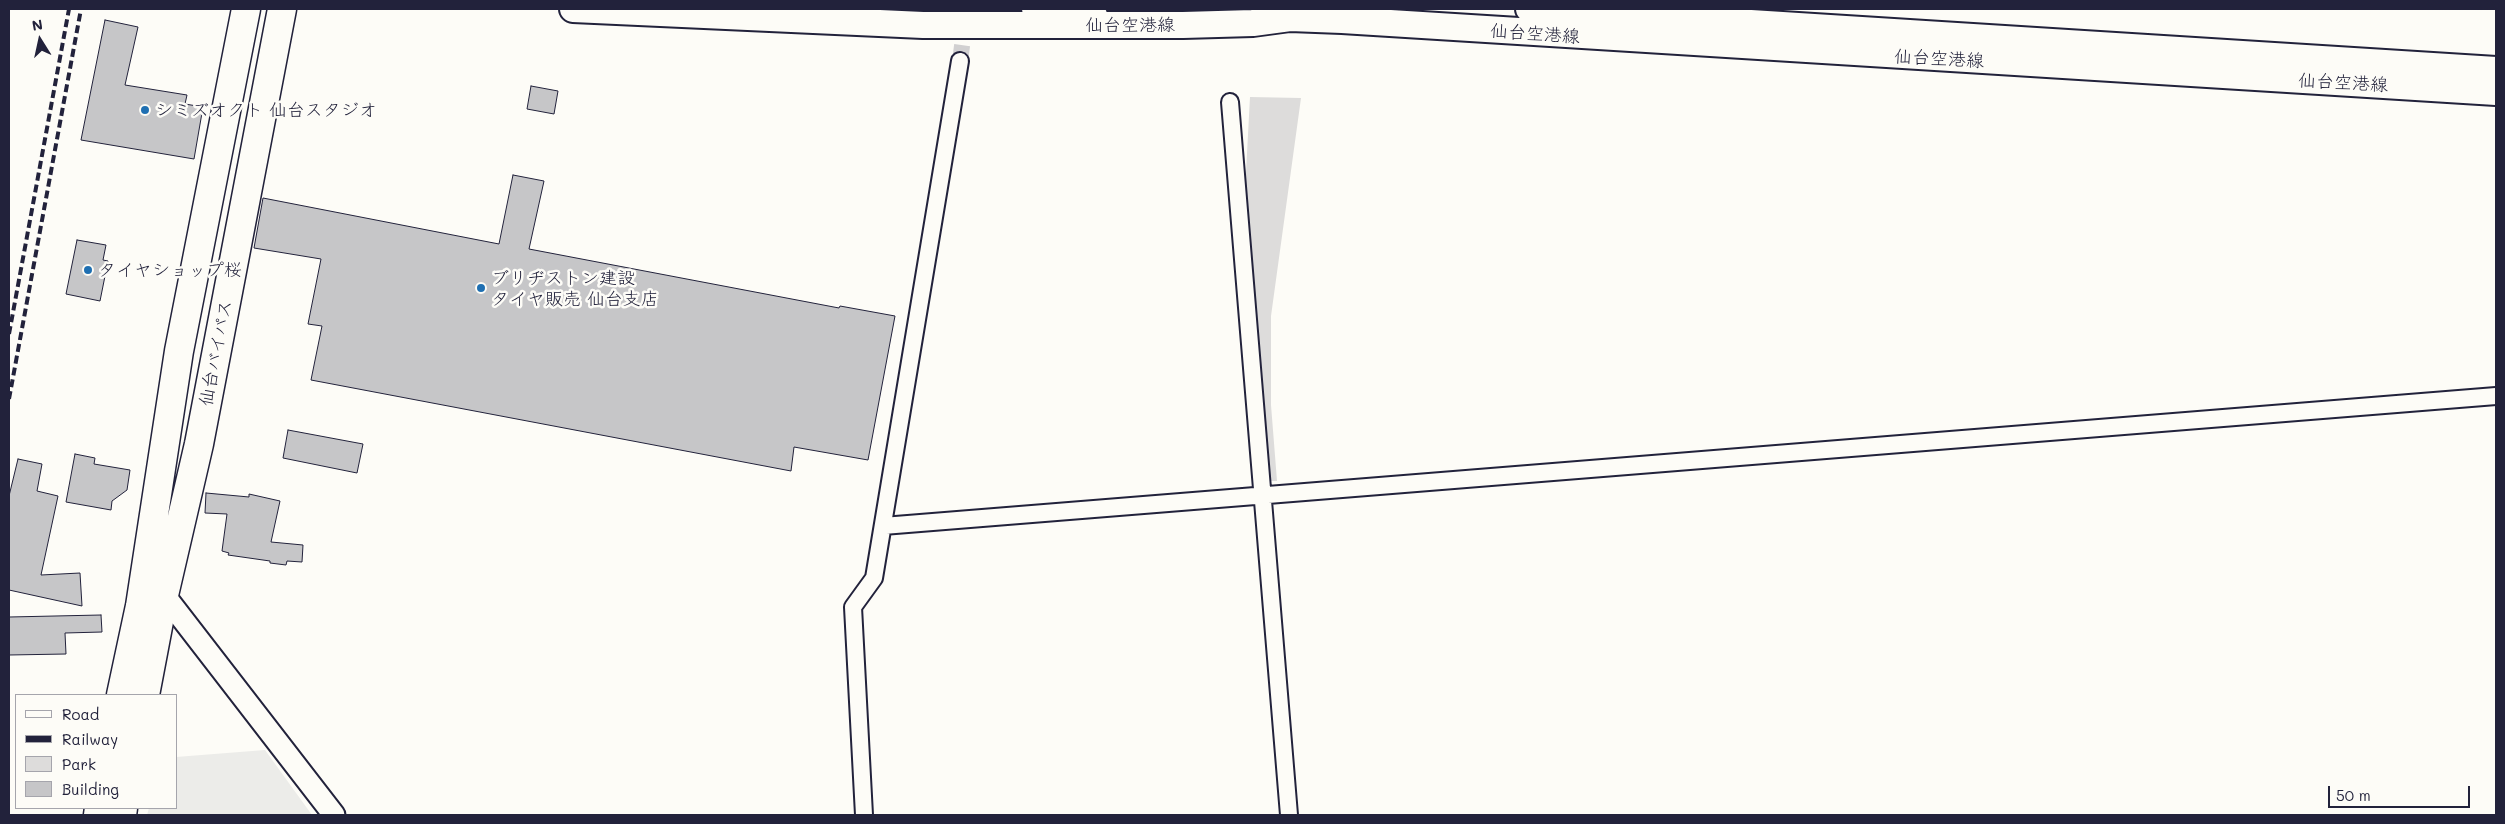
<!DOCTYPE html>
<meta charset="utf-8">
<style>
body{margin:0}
#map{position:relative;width:2505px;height:824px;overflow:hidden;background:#fdfcf7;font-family:Mali,sans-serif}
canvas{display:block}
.frame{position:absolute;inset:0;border:10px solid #22223b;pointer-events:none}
.legend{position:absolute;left:15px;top:694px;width:162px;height:115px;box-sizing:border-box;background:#fdfcf7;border:1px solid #a5a5ac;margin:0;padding:6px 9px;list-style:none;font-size:15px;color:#22223b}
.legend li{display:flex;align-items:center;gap:10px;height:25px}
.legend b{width:25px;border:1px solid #a5a5ac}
.north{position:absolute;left:15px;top:15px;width:50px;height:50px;-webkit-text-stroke:4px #fdfcf7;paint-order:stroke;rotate:350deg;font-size:14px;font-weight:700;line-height:20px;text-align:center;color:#22223b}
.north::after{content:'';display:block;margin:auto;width:18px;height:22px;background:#22223b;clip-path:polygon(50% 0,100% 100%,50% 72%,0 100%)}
.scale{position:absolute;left:2328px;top:786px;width:142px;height:22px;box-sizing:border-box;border:2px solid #22223b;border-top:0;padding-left:6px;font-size:15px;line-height:18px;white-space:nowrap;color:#22223b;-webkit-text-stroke:4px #fdfcf7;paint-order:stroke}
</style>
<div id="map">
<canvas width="2505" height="824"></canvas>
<div class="frame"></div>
<ul class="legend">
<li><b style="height:6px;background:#fdfcf7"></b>Road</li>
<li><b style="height:6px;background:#22223b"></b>Railway</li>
<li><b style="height:14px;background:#dddcdb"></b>Park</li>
<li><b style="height:14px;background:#c6c6c8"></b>Building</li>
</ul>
<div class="north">N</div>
<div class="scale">50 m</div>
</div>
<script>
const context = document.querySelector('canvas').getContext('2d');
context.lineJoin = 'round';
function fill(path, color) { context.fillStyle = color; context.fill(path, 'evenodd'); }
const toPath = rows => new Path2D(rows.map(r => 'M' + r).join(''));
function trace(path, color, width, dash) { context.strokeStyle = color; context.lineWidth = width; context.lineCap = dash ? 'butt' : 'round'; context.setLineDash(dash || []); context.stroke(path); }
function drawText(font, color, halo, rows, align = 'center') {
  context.font = font + ' Mali,"Klee One",sans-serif'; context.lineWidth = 5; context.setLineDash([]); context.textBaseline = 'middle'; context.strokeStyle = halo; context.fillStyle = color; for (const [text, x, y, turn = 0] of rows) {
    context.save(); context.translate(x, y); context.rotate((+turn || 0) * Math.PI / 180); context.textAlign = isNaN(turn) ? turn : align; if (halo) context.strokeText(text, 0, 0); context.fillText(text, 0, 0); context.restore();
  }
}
const built = toPath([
 [265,750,312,815,147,815,149,808,176,808,176,757]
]);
const green = toPath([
 [1250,97,1301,98,1271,316,1271,405,1277,481,1269,481,1245,191]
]);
const building = toPath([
 [105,20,138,27,125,85,187,95,185,104,203,107,194,159,81,140,105,20],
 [531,86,558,91,554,114,527,109,531,86],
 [513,175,544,181,529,249,839,308,840,306,895,316,868,460,794,447,791,471,311,380,322,326,308,324,321,259,254,248,263,198,499,244,513,175],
 [77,240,106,245,103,260,108,261,100,301,66,294,77,240],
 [288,430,363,444,357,473,283,458,288,430],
 [75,454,95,458,94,464,130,470,127,490,112,501,111,510,66,502,75,454],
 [18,459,42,464,37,491,58,496,41,575,80,573,82,606,9,590,9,496,18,459],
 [206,493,249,497,249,494,280,501,271,542,303,545,302,562,287,561,286,565,270,563,270,561,228,555,229,553,222,551,227,514,205,513,206,493],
 [101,615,102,632,65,633,66,654,9,655,9,617,101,615]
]);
const minorTunnel = toPath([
 [960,61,967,9]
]);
const minor = toPath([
 [1230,102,1289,815],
 [883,526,2496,396],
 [864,815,853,607,874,578,960,61]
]);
const tertiary = toPath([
 [164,595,334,815]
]);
const secondary = toPath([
 [1034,9,1095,15]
]);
const primary = toPath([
 [573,9,923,25,1183,25,1253,23,1290,18,1342,20,2496,92],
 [1529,9,2496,70]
]);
const trunk = toPath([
 [121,695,140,606,179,351,246,9],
 [145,695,164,595,199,444,282,9],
 [98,815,99,808],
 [122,815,123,808]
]);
const rail = toPath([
 [9,334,69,9],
 [9,399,81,9]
]);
const markers = [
 [145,110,5,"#1f6fb2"],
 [88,270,5,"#1f6fb2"],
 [481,288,5,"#1f6fb2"]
];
const streetNames = [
 ["仙台空港線",1130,25],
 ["仙台空港線",1535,34,4],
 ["仙台空港線",1939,59,3],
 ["仙台空港線",2343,83,3],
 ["仙台バイパス",216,353,-79]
];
const poiNames = [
 ["シミズオクト 仙台スタジオ",155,110],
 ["タイヤショップ桜",98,270],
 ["ブリヂストン建設",491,278],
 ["タイヤ販売 仙台支店",491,299]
];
fill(built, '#ecece9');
fill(green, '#dddcdb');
fill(building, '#c6c6c8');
trace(building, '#22223b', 1);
trace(minorTunnel, '#d1d0d1', 16, [16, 8]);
trace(minor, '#22223b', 20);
trace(tertiary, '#22223b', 25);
trace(secondary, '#22223b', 28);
trace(primary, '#22223b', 30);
trace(trunk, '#22223b', 31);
trace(minor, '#fdfcf7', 16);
trace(tertiary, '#fdfcf7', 21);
trace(secondary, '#fdfcf7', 24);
trace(primary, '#fdfcf7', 26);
trace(trunk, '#fdfcf7', 28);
trace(rail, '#22223b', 4, [8, 4]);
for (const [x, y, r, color] of markers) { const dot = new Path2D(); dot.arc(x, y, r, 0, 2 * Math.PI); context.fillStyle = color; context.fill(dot); trace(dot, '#fdfcf7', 2); }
drawText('18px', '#22223b', '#fdfcf7', streetNames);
drawText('18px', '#22223b', '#fdfcf7', poiNames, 'left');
</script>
